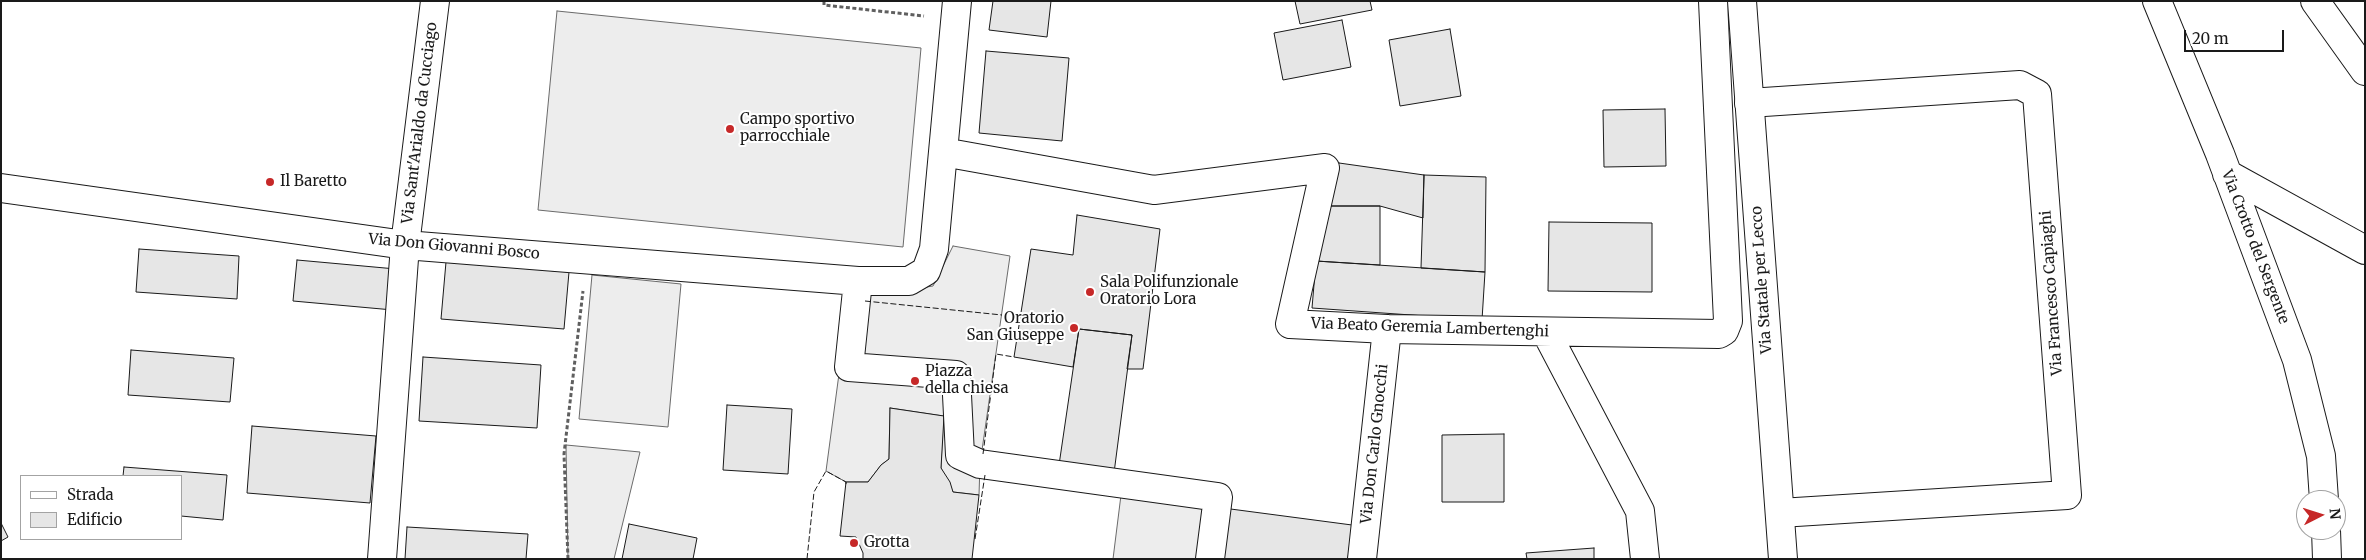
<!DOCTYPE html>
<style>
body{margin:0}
#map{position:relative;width:2366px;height:560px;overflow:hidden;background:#fff;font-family:Merriweather,serif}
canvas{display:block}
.frame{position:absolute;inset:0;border:2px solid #1a1a1a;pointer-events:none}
.legend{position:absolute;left:20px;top:475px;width:162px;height:65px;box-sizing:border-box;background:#fff;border:1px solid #a3a3a3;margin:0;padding:6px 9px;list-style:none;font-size:15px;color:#1a1a1a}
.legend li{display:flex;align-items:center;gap:10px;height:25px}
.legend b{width:25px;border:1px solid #a3a3a3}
.north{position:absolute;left:2296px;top:490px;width:50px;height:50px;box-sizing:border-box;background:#fff;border:1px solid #a3a3a3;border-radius:50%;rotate:85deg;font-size:14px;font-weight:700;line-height:20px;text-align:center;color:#1a1a1a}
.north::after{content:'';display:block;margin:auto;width:18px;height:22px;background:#c62828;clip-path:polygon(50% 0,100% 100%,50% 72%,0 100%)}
.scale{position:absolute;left:2184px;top:30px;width:100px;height:22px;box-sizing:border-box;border:2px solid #1a1a1a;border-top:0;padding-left:6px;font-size:15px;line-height:18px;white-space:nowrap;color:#1a1a1a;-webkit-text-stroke:4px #fff;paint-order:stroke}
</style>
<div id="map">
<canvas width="2366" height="560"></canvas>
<div class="frame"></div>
<ul class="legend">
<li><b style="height:6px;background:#fff"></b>Strada</li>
<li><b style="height:14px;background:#e6e6e6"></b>Edificio</li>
</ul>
<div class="north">N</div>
<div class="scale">20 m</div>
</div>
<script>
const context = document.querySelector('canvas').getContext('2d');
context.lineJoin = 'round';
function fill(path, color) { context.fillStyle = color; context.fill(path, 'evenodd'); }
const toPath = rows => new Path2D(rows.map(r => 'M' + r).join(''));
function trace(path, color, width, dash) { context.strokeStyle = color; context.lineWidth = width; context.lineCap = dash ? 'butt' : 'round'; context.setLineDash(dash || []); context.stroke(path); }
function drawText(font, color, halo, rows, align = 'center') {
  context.font = font + ' Merriweather,serif'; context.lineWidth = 4; context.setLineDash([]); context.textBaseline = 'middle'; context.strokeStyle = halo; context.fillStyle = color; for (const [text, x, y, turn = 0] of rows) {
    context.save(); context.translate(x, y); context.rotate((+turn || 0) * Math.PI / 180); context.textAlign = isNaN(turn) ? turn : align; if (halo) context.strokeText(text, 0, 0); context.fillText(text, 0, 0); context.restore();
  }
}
const built = toPath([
 [557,11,921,48,903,247,538,210,557,11],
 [953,246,1010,256,980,464,979,495,953,492,941,468,943,416,890,408,889,459,881,465,868,482,846,482,826,471,849,299,933,286,953,246],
 [592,275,681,284,668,427,579,419,592,275],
 [566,445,640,452,614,559,568,559,566,445],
 [1121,495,1207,504,1200,559,1113,559,1121,495]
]);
const building = toPath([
 [993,1,1051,1,1047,37,989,30,993,1],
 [1295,1,1370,1,1372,10,1300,24,1295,1],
 [1342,20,1351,67,1283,80,1274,33,1342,20],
 [1450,29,1461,96,1400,106,1389,40,1450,29],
 [986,51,1069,58,1062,141,979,133,986,51],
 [1665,109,1666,166,1604,167,1603,110,1665,109],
 [1339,163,1424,175,1423,218,1380,206,1320,206,1339,163],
 [1424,175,1486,177,1485,272,1421,268,1424,175],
 [1320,206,1380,206,1380,265,1316,261,1320,206],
 [1077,215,1160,229,1143,369,1127,369,1132,335,1079,329,1073,367,1014,357,1031,249,1073,255,1077,215],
 [1549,222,1652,223,1652,292,1548,291,1549,222],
 [139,249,239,256,237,299,136,292,139,249],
 [297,260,396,269,393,310,293,301,297,260],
 [1316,261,1485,272,1482,320,1312,308,1316,261],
 [446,262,569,272,564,329,441,319,446,262],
 [1079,329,1132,335,1114,473,1059,465,1079,329],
 [131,350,234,358,230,402,128,395,131,350],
 [423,357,541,365,537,428,419,421,423,357],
 [727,405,792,409,788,474,723,470,727,405],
 [890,408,944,416,941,468,950,482,953,492,979,495,972,559,863,559,863,553,856,537,840,536,846,482,868,482,881,465,889,459,890,408],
 [252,426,376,436,370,503,247,493,252,426],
 [1504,434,1504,502,1442,502,1442,435,1504,434],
 [124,467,227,475,223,520,181,516,181,476,123,476,124,467],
 [1223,508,1352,525,1348,559,1216,559,1223,508],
 [1,523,8,537,1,541,1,523],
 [629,524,697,538,693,559,622,559,629,524],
 [407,527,528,534,526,559,405,559,407,527],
 [1594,548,1594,559,1527,559,1526,553,1594,548]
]);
const path = toPath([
 [824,1,824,5,924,16],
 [568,559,564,454,583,291]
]);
const minor = toPath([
 [2157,1,2220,154,2297,360,2321,456,2324,500],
 [2315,1,2365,71],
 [1749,103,2020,85,2037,94,2067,495,1780,513],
 [943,152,1154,190,1325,168,1290,324,1387,329,1719,334,1724,331,1728,321,1713,1],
 [2227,174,2365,250],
 [1,188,405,245,858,281,909,281,926,271,934,249,957,1],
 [858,281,849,367,956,375,960,455,980,464,1218,497,1210,559],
 [1546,332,1640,511,1645,559],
 [2326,530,2327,559],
 [382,559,405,245,435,1],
 [1362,559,1387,329]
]);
const major = toPath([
 [1742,1,1783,559]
]);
const fence = toPath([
 [865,301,1002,315],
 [983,454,996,354,1014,357],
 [975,539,985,475],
 [807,559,814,492,826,471,846,482,846,485]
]);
const markers = [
 [730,129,5,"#c62828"],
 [270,182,5,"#c62828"],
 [1090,292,5,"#c62828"],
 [1074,328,5,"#c62828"],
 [915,381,5,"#c62828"],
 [854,543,5,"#c62828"]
];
const poiNames = [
 ["Campo sportivo",740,120],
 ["parrocchiale",740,137],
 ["Il Baretto",280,182],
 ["Sala Polifunzionale",1100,283],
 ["Oratorio Lora",1100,300],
 ["Oratorio",1064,319,"right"],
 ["San Giuseppe",1064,336,"right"],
 ["Piazza",925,372],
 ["della chiesa",925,389],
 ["Grotta",864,543]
];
const streetNames = [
 ["Via Sant'Arialdo da Cucciago",420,123,-83],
 ["Via Don Giovanni Bosco",454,247,5],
 ["Via Crotto del Sergente",2255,247,69],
 ["Via Statale per Lecco",1762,280,-94],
 ["Via Francesco Capiaghi",2052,293,-94],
 ["Via Beato Geremia Lambertenghi",1430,328,2],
 ["Via Don Carlo Gnocchi",1375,444,-84]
];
fill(built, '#ededed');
trace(built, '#6a6a6a', 1);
fill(building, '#e6e6e6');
trace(building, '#1a1a1a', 1);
trace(minor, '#1a1a1a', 30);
trace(major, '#1a1a1a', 30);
trace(path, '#5f5f5f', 3, [4, 2.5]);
trace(minor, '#fff', 28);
trace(major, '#fff', 28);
trace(fence, '#1a1a1a', 1, [6, 2.5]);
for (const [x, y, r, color] of markers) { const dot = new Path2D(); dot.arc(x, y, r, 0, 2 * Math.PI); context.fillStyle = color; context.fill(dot); trace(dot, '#fff', 2); }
drawText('15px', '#1a1a1a', '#fff', poiNames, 'left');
drawText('15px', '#1a1a1a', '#fff', streetNames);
</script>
